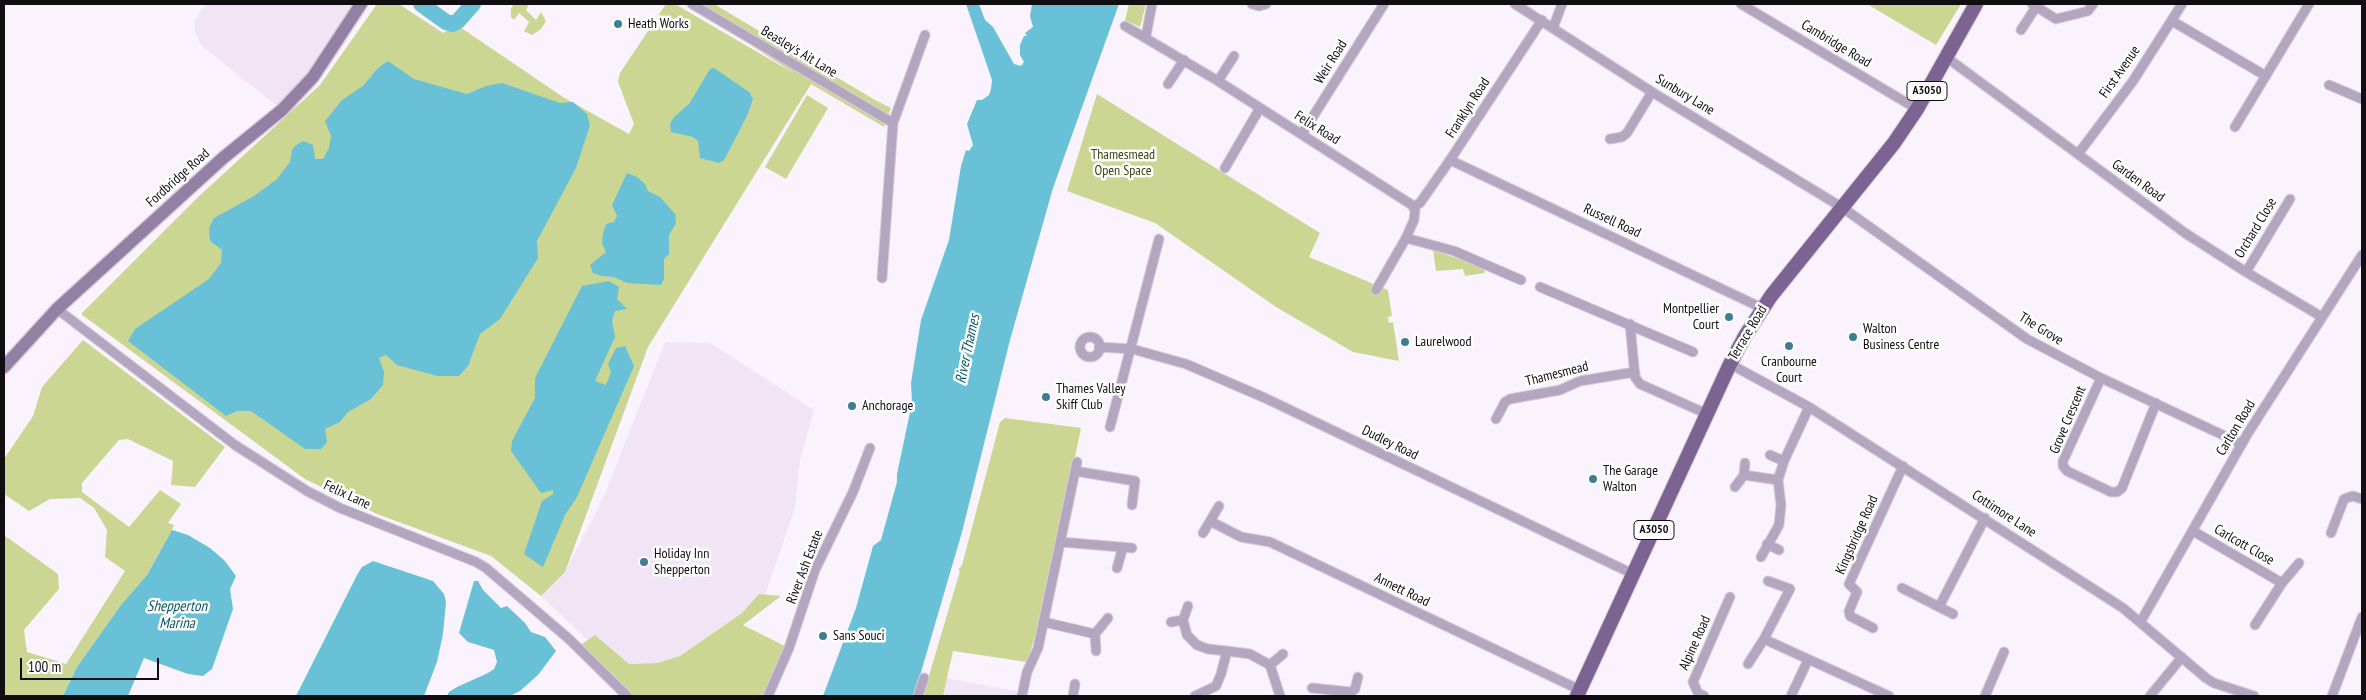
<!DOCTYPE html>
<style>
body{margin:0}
#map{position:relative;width:2366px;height:700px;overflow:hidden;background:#faf3fd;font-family:"PT Sans Narrow",sans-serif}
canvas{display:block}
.frame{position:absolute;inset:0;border:5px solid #100e11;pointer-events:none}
.scale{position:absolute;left:20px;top:658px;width:139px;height:22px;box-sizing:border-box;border:2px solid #100e11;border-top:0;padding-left:6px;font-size:15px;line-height:18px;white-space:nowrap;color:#100e11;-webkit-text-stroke:4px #fff;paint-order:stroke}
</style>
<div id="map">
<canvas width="2366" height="700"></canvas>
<div class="frame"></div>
<div class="scale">100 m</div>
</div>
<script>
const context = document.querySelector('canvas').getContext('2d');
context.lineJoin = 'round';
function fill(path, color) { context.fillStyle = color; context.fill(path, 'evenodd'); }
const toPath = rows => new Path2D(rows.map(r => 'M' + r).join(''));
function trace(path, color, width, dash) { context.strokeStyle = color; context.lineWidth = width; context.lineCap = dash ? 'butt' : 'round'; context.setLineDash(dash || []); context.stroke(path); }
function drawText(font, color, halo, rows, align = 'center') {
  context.font = font + ' "PT Sans Narrow",sans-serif'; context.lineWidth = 5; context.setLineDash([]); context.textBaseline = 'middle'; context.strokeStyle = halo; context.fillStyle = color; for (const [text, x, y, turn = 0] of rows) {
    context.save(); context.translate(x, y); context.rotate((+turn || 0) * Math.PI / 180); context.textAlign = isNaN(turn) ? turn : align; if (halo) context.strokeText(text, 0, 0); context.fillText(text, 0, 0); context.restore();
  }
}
const built = toPath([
 [206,4,361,4,282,110,202,46,195,33,194,21],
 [665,342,710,343,814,410,800,460,795,508,765,595,759,595,742,613,680,656,657,663,629,664,595,635,587,640,541,596,565,572,604,496],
 [947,678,1021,692,1021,696,943,696]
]);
const green = toPath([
 [377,4,399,4,443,33,457,25,563,97,629,134,634,124,618,82,620,73,666,4,675,4,795,74,688,4,714,4,875,100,891,108,884,127,811,84,648,347,565,572,541,596,491,556,377,514,305,479,81,314,196,199,320,85],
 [514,4,529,4,526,10,536,20,541,12,546,21,541,29,532,35,524,31,529,22,519,13,514,20,511,17,511,8],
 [1129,4,1146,4,1140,27,1125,20],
 [1867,4,1961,4,1936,45],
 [1097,94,1320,233,1309,257,1388,290,1392,316,1388,317,1389,323,1393,322,1399,361,1353,352,1276,307,1155,223,1067,191],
 [807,95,828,108,786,179,765,167],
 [1433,250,1484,268,1485,273,1465,276,1463,269,1436,271],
 [83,340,225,447,195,487,171,485,173,461,128,439,119,440,82,483,82,492,129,527,160,490,181,504,168,523,174,525,172,530,147,575,121,605,77,667,63,696,4,696,4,535,58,574,59,589,24,630,27,652,66,664,125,571,105,557,107,530,94,508,80,498,50,499,29,511,4,494,4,459,33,416,42,387],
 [1005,418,1081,428,1041,618,1027,662,953,651,943,696,923,696,960,571,958,570,962,565,1000,422],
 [759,594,781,596,743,625,789,648,768,696,627,696,577,647,595,635,629,664,657,663,680,656,742,613]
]);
const water = toPath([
 [966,4,979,4,985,20,993,27,1014,64,1021,66,1024,62,1020,55,1020,45,1024,36,1027,36,1025,33,1033,27,1030,16,1032,4,1119,4,1053,188,1010,340,962,532,914,696,823,696,856,608,873,546,881,540,897,482,897,474,912,403,911,383,921,320,949,240,961,166,966,150,969,151,973,145,967,124,977,100,982,100,989,95,991,89,992,80],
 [388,61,414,79,467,94,486,86,502,83,560,103,573,102,587,114,590,125,576,168,537,241,538,258,500,319,480,334,468,366,459,376,437,376,397,365,386,355,379,358,384,372,383,385,371,399,348,412,340,422,325,429,327,442,321,449,305,449,251,411,237,411,226,416,128,341,135,329,209,279,221,263,222,250,210,241,209,228,214,218,254,196,277,179,290,162,292,150,295,146,303,141,313,145,315,159,323,159,329,148,331,136,325,121,342,100,363,86,378,68],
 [714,68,749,92,753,99,747,116,724,160,719,163,700,158,698,141,693,137,671,132,670,124,674,117,689,104,710,69],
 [627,173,637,177,645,184,648,191,660,197,675,214,676,223,669,235,669,254,664,259,664,279,661,285,627,283,614,277,602,276,593,273,590,265,606,252,602,243,603,233,606,224,614,222,617,216,612,205],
 [609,281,619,287,617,299,627,309,615,311,612,321,615,337,595,381,606,385,611,372,608,364,616,348,625,346,634,366,577,497,565,515,543,567,524,554,542,501,553,494,553,490,541,493,511,451,512,441,535,398,535,378,582,286],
 [172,530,188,535,210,548,225,561,236,576,230,589,233,609,212,669,203,676,188,674,144,658,128,696,63,696,77,667,121,605,147,575],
 [373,561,433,581,444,594,446,602,443,634,437,662,424,696,296,696,357,575,362,567],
 [474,581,478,581,483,590,501,608,507,606,525,623,531,632,545,637,556,651,538,675,520,691,510,696,447,696,449,692,457,687,488,673,494,669,497,662,494,650,468,642,459,633]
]);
const river = toPath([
 [421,4,446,22,453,24,458,21,473,4]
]);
const street = toPath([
 [692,4,893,123],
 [1252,4,1259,6,1266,4],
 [1515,4,1652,92,1843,208,2027,339,2101,378,2242,444],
 [1741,4,1917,109],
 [2032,4,2056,19,2088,11,2093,4],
 [2172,21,2266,76],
 [1125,26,1218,81,1412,205,1415,210,1414,220,1406,238,1376,290],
 [1553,28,1562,4],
 [2021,30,2036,7],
 [1146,36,1152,4],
 [1946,57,2185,233,2246,272,2322,317],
 [1218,81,1234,56],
 [1168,84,1184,60],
 [2329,85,2362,99],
 [2235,127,2309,4],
 [1302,134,1384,4],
 [1610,139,1622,137,1627,133,1652,92],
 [2078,154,2133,81,2182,4],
 [1450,160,1762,308],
 [1225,168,1260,108],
 [1413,207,1420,203,1450,160,1542,20],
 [1406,238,1454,251,1521,280],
 [2246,272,2290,199],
 [882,278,893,123,925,35],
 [1540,287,1693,352],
 [57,309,235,445,307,491,340,508,476,562,486,568,569,639,627,696],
 [1630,324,1635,377,1640,384,1707,414],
 '1080 347a10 10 0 1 1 20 0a10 10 0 1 1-20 0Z',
 [1099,347,1132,349,1186,364,1265,398,1633,574],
 [1730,364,1809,407,2123,608,2206,678,2214,683,2254,696],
 [2101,378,2063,461,2063,466,2067,471,2111,492,2117,492,2122,488,2156,403],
 [1496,419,1505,402,1510,399,1560,390,1580,381,1635,372],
 [1110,427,1159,239],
 [1770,455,1784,461],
 [1075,471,1135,481,1132,505],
 [1744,475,1778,480],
 [1735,487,1744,475,1745,463],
 [1210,521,1241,537,1270,542,1580,690],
 [2193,531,2282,583],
 [1203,533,1219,506],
 [2331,533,2344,499,2353,496,2362,499],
 [1061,542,1132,548],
 [1767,544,1779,550],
 [1761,557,1779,525,1781,505,1778,480,1784,461,1809,407],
 [1117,568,1123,547],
 [1902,588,1953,614],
 [1939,607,1985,518],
 [1183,620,1188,606],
 [2141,621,2248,433,2362,255],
 [1044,622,1095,634],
 [1171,622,1183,620,1187,635,1197,645,1208,649,1227,651,1221,674,1216,686,1195,696],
 [2255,625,2282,583,2299,563],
 [1873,628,1850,616,1849,611,1857,592,1849,584,1903,466],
 [1764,639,1889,696],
 [1096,651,1095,634,1108,618],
 [1227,651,1250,654,1270,665,1280,696],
 [1748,664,1764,639,1790,589,1768,581],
 [1270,665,1283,654],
 [1312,688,1351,692,1355,689,1358,677],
 [768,696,789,648,815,570,853,492,870,448],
 [918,696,924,678],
 [1022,696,1027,672,1038,648,1077,462],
 [1073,696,1075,684],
 [1704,696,1698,693,1693,682,1730,597],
 [1791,696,1808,660],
 [1985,696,2004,652],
 [2150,696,2182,657],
 [2332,696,2362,617]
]);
const secondary = toPath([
 [4,367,57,309,223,158,282,110,313,77,361,4]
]);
const primary = toPath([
 [1577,696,1730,364,1745,336,1771,296,1894,143,1917,109,1976,4]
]);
const markers = [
 [618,24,5,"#407c94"],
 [1729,317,5,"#407c94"],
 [1853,337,5,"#407c94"],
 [1405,342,5,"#407c94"],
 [1789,346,5,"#407c94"],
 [1046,397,5,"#407c94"],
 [852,406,5,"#407c94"],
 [1593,479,5,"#407c94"],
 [644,562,5,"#407c94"],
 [823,636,5,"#407c94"]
];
const shields = [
 [1927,91,40],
 [1654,530,40]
];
const shieldNames = [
 ["A3050",1927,91],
 ["A3050",1654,530]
];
const poiNames = [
 ["Heath Works",628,24],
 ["Montpellier",1719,309,"right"],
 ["Court",1719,325,"right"],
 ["Walton",1863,329],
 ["Business Centre",1863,345],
 ["Laurelwood",1415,342],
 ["Cranbourne",1789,362,"center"],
 ["Court",1789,378,"center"],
 ["Thames Valley",1056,389],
 ["Skiff Club",1056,405],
 ["Anchorage",862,406],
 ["The Garage",1603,471],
 ["Walton",1603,487],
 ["Holiday Inn",654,554],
 ["Shepperton",654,570],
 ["Sans Souci",833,636]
];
const streetNames = [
 ["Cambridge Road",1836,44,31],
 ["Beasley's Ait Lane",799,52,31],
 ["Weir Road",1331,62,-58],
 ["First Avenue",2120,72,-55],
 ["Sunbury Lane",1685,95,31],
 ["Franklyn Road",1468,108,-57],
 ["Felix Road",1317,128,32],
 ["Fordbridge Road",178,178,-42],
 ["Garden Road",2138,181,36],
 ["Russell Road",1612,221,25],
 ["Orchard Close",2256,228,-59],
 ["The Grove",2041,329,32],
 ["Terrace Road",1748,333,-59],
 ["Thamesmead",1557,374,-14],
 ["Grove Crescent",2068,420,-67],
 ["Carlton Road",2236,428,-59],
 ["Dudley Road",1390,443,26],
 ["Felix Lane",347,495,25],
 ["Cottimore Lane",2004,514,33],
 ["Kingsbridge Road",1857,535,-66],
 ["Carlcott Close",2244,545,30],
 ["River Ash Estate",805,567,-69],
 ["Annett Road",1402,590,26],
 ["Alpine Road",1695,643,-66]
];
const parkNames = [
 ["Thamesmead",1123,155],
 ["Open Space",1123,171]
];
const waterNames = [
 ["River Thames",968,349,-78],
 ["Shepperton",177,607],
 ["Marina",177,624]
];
fill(built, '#f1e5f5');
fill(green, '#cbd693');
fill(water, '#68c1d6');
trace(river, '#68c1d6', 16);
trace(street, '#d5ced7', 11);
trace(secondary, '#d5ced7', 15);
trace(primary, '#d5ced7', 16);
trace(street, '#b4a6c0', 9);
trace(secondary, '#947fa5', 12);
trace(primary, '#7d6392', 14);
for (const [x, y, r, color] of markers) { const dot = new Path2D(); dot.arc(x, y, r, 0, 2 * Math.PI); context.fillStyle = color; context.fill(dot); trace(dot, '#fff', 2); }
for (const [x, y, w] of shields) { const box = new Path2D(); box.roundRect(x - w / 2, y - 9.5, w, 19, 4); context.fillStyle = '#fff'; context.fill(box); trace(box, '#100e11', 1); }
drawText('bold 12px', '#100e11', null, shieldNames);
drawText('14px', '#100e11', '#fff', poiNames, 'left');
drawText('14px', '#100e11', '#fff', streetNames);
drawText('14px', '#3d4310', '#fff', parkNames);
drawText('italic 15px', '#085766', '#fff', waterNames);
</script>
